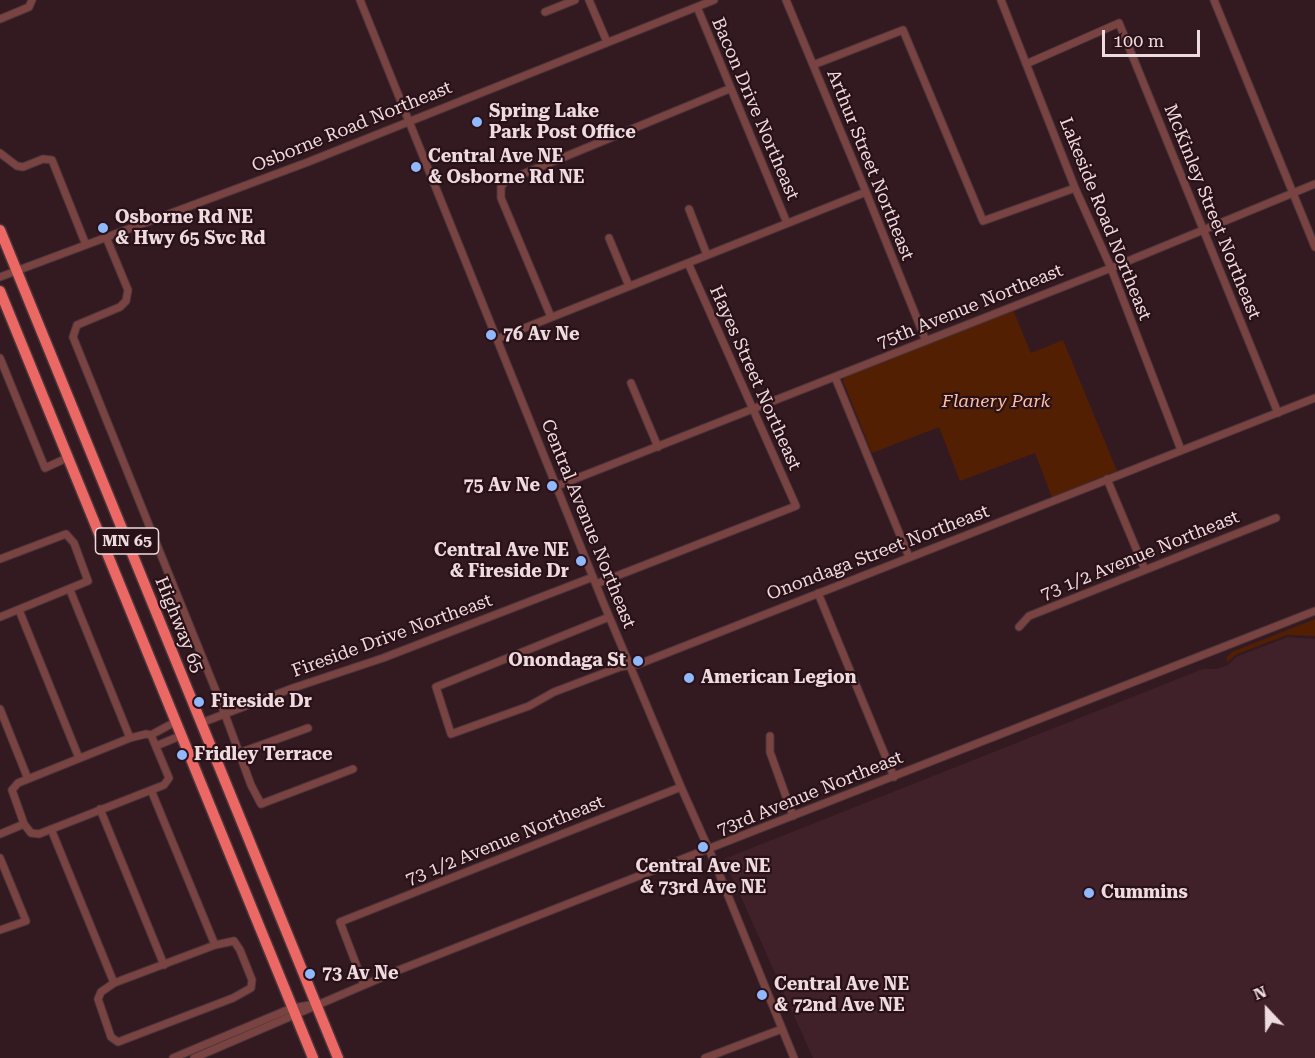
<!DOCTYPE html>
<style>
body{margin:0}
#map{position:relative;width:1315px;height:1058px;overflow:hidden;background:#331a21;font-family:"Roboto Serif",serif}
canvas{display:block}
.north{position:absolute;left:1237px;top:980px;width:60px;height:60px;-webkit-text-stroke:4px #291117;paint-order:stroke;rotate:338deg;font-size:16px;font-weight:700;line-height:24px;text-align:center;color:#eedbdf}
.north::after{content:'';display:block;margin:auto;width:21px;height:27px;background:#eedbdf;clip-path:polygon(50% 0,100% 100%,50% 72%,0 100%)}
.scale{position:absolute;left:1102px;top:30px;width:98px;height:27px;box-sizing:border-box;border:3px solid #eedbdf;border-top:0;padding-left:8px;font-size:18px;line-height:21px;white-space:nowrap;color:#eedbdf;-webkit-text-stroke:4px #291117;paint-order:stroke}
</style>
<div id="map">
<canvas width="1315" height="1058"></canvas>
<div class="north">N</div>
<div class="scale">100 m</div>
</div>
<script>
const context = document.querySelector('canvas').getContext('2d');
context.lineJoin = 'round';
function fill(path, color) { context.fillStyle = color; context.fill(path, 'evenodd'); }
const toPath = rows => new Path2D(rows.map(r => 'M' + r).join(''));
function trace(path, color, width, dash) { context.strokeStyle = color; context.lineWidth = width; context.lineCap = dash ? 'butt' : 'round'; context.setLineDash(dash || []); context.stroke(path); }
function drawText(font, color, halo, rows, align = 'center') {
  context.font = font + ' "Roboto Serif",serif'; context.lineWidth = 4.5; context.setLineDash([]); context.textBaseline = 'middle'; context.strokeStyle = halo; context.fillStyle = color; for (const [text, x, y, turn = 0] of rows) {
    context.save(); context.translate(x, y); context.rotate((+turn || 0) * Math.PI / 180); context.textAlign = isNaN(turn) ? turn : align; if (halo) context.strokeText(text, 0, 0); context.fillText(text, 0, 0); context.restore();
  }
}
const built = toPath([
 [1288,637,1315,639,1315,1058,813,1058,724,859,1203,669,1218,669,1228,665,1236,657]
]);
const green = toPath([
 [1013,310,1031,353,1063,340,1117,471,1052,497,1035,453,960,481,939,427,872,453,843,381,845,376],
 [1315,619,1315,636,1287,635,1237,654,1227,662,1227,657,1232,652]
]);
const minor = toPath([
 [360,0,603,602,681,787,714,861,794,1058],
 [589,0,607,42],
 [786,0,866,192,926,341],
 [1001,0,1075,188,1111,268,1181,450],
 [1214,0,1315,247],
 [697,7,787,223],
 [545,12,575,0],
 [0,19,29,7,32,0],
 [1026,64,1119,23,1278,413],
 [813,65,903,30,983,221,1075,188],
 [0,153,17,166,23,167,43,159,52,160,86,245],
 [689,209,707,255],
 [106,237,128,290,126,301,120,307,77,325,73,337,220,701,251,785,261,804,353,769],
 [609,238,629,286],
 [0,277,308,162,714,0],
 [551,317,501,198,501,186,506,181,729,89],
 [497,339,866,192],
 [0,358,45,468,67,458],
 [835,377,909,557],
 [631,383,658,447],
 [1107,479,1145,570],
 [557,486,1111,268,1315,184],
 [0,559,66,534,74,543,88,581,0,617],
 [596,584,796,506,688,263],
 [70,590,130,738],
 [818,593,894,777],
 [19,610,79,758],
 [609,617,436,687,451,734,529,706,554,692,620,667,639,664,1315,398],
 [1019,627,1029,616,1276,518],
 [0,709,28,779],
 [201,723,293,688,383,658,593,577],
 [146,734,151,735,169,778,164,785,39,834,31,833,24,824,12,790,18,783,130,738,146,734],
 [151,735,175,722],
 [770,736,770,752,793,816],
 [156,746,180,736],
 [239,753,308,728],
 [151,790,215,945],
 [100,809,164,965],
 [51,829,114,983],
 [0,834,24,824],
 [0,858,26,921,0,930],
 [234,941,240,950,252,980,251,988,233,998,118,1042,111,1037,98,999,101,992,114,983,215,945,234,941],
 [364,985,340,922,681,787],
 [173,1058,292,1008,310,1005],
 [194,1058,399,970,1315,611],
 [705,1058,782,1029]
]);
const highway = toPath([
 [0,230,338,1058],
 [0,291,313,1058]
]);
const markers = [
 [477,122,6,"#90b8fd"],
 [416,167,6,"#90b8fd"],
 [103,228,6,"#90b8fd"],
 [491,335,6,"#90b8fd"],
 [552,486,6,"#90b8fd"],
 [581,561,6,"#90b8fd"],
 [638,661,6,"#90b8fd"],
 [689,678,6,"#90b8fd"],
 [199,702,6,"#90b8fd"],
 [182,755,6,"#90b8fd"],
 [703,847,6,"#90b8fd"],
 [1089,893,6,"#90b8fd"],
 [310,974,6,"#90b8fd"],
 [762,995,6,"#90b8fd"]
];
const shields = [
 [127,541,63]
];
const shieldNames = [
 ["MN 65",127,541]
];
const streetNames = [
 ["Bacon Drive Northeast",755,109,67],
 ["Osborne Road Northeast",352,127,-22],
 ["Arthur Street Northeast",870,165,68],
 ["McKinley Street Northeast",1212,212,68],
 ["Lakeside Road Northeast",1105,219,68],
 ["75th Avenue Northeast",970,307,-22],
 ["Hayes Street Northeast",755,378,66],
 ["Central Avenue Northeast",588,524,68],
 ["Onondaga Street Northeast",878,553,-21],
 ["73 1/2 Avenue Northeast",1140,556,-22],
 ["Highway 65",179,625,68],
 ["Fireside Drive Northeast",392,636,-20],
 ["73rd Avenue Northeast",810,794,-22],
 ["73 1/2 Avenue Northeast",505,841,-22]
];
const poiNames = [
 ["Spring Lake",489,112],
 ["Park Post Office",489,133],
 ["Central Ave NE",428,157],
 ["& Osborne Rd NE",428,178],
 ["Osborne Rd NE",115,218],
 ["& Hwy 65 Svc Rd",115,239],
 ["76 Av Ne",503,335],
 ["75 Av Ne",540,486,"right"],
 ["Central Ave NE",569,551,"right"],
 ["& Fireside Dr",569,572,"right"],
 ["Onondaga St",626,661,"right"],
 ["American Legion",701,678],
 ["Fireside Dr",211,702],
 ["Fridley Terrace",194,755],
 ["Central Ave NE",703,867,"center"],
 ["& 73rd Ave NE",703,888,"center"],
 ["Cummins",1101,893],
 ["73 Av Ne",322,974],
 ["Central Ave NE",774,985],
 ["& 72nd Ave NE",774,1006]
];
const parkNames = [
 ["Flanery Park",996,402]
];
fill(built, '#412129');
fill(green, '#521f03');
trace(minor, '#4d353c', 9);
trace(highway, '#4d353c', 13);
trace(minor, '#784340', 7);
trace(highway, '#eb6864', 10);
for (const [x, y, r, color] of markers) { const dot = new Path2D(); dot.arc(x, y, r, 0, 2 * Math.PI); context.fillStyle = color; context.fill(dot); trace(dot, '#291117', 2); }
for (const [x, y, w] of shields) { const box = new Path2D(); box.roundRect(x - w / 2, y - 13, w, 26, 4.5); context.fillStyle = '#291117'; context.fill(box); trace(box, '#eedbdf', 1.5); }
drawText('bold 16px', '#eedbdf', null, shieldNames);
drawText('18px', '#eedbdf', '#291117', streetNames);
drawText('bold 18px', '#eedbdf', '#291117', poiNames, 'left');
drawText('italic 18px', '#fdbfa4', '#291117', parkNames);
</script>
